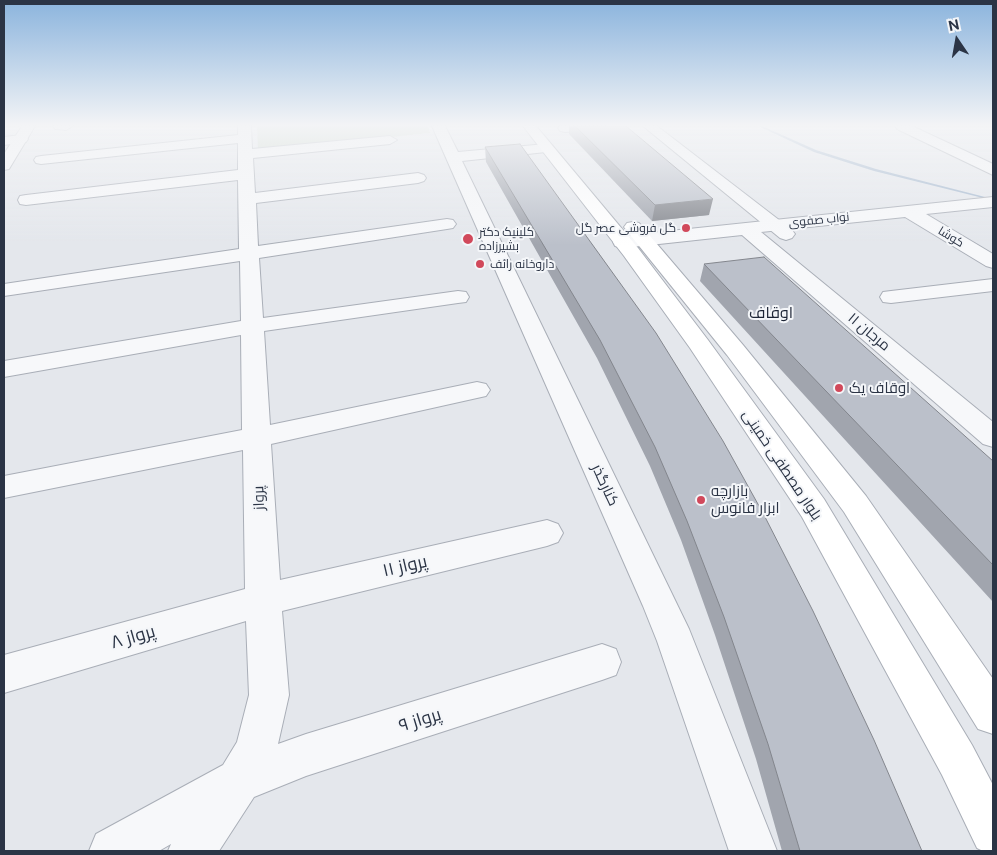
<!DOCTYPE html>
<meta charset="utf-8">
<style>
body{margin:0}
#map{position:relative;width:997px;height:855px;overflow:hidden;background:#e4e7ec;font-family:"Public Sans",sans-serif}
canvas{display:block}
.frame{position:absolute;inset:0;border:5px solid #2b3445;pointer-events:none}
.north{position:absolute;left:932px;top:15px;width:50px;height:50px;-webkit-text-stroke:4px #f4f6f9;paint-order:stroke;rotate:348deg;font-size:14px;font-weight:700;line-height:20px;text-align:center;color:#2b3445}
.north::after{content:'';display:block;margin:auto;width:18px;height:22px;background:#2b3445;clip-path:polygon(50% 0,100% 100%,50% 72%,0 100%)}
</style>
<div id="map">
<canvas width="997" height="855"></canvas>
<div class="frame"></div>
<div class="north">N</div>
</div>
<script>
const context = document.querySelector('canvas').getContext('2d');
context.lineJoin = 'round';
function fill(path, color) { context.fillStyle = color; context.fill(path, 'evenodd'); }
const toPath = rows => new Path2D(rows.map(r => 'M' + r).join(''));
function trace(path, color, width, dash) { context.strokeStyle = color; context.lineWidth = width; context.lineCap = dash ? 'butt' : 'round'; context.setLineDash(dash || []); context.stroke(path); }
function drawText(font, color, halo, rows, align = 'center') {
  context.font = font + ' "Public Sans",Cairo,sans-serif'; context.lineWidth = 4; context.setLineDash([]); context.textBaseline = 'middle'; context.strokeStyle = halo; context.fillStyle = color; for (const [text, x, y, turn = 0] of rows) {
    context.save(); context.translate(x, y); context.rotate((+turn || 0) * Math.PI / 180); context.textAlign = isNaN(turn) ? turn : align; if (halo) context.strokeText(text, 0, 0); context.fillText(text, 0, 0); context.restore();
  }
}
const green = toPath([
 [257,126,428,126,430,133,258,151]
]);
const stream = toPath([
 [758,126,762,126,816,150,876,169,985,197,983,198,874,171,814,152,758,126]
]);
const minor = toPath([
 [53,126,73,126,66,130,55,129,53,126],
 [238,126,251,126,252,149,390,136,397,140,390,144,253,158,255,193,418,173,424,175,426,178,424,181,418,183,256,203,258,246,447,219,453,220,456,224,453,228,447,229,259,258,263,318,458,291,466,292,469,297,466,302,458,303,264,331,270,425,477,382,486,384,490,390,486,396,477,398,271,444,280,580,547,520,558,524,563,533,558,542,547,546,282,611,289,695,278,744,306,734,602,644,616,649,621,662,616,675,602,680,306,776,254,797,219,851,168,851,171,844,159,851,89,851,96,834,223,765,237,742,249,695,246,621,4,693,4,655,245,589,243,450,4,498,4,476,242,430,241,335,4,377,4,361,241,321,240,261,4,296,4,284,239,249,238,180,26,205,20,204,18,200,20,196,26,195,238,170,238,143,41,164,36,163,34,160,36,157,41,156,238,135,238,126],
 [432,126,445,126,458,152,546,144,551,145,553,148,551,151,546,152,462,161,689,629,777,851,729,851,657,641,643,606,432,126],
 [560,126,606,126,599,130,565,132,560,131,558,128,560,126],
 [643,126,657,126,792,230,795,234,792,238,786,240,780,238,643,126],
 [895,126,912,126,993,164,993,175,897,129,895,126],
 [21,135,26,136,28,139,26,142,4,145,4,137,21,135],
 [993,279,993,291,891,303,883,302,880,297,883,292,891,291,993,279]
]);
const tertiary = toPath([
 [22,126,35,126,9,169,4,170,4,154,22,126],
 [993,197,993,207,926,214,993,254,993,268,986,266,905,217,761,232,993,422,993,447,983,444,742,235,622,248,615,246,613,242,615,238,622,236,993,197]
]);
const secondary = toPath([
 [523,126,536,126,638,248,708,340,824,499,972,745,993,785,993,851,983,851,977,848,942,775,802,517,690,348,624,256,523,126],
 [633,222,639,223,743,345,866,496,993,679,993,734,978,729,844,512,727,355,627,231,624,227,627,223,633,222]
]);
const wall = toPath([
 [569,126,626,126,709,215,652,221,569,134],
 [485,147,922,851,782,851,756,759,715,635,681,540,650,466,597,358,486,162],
 [704,264,993,461,993,602,700,281]
]);
const shadedWall = toPath([
 [713,199,709,215,652,221,655,205]
]);
const building = toPath([
 [575,126,626,126,713,199,655,205,575,126],
 [520,144,656,333,723,441,764,515,813,611,874,740,922,851,800,851,768,744,724,617,687,521,655,447,600,340,485,147,520,144],
 [764,257,993,461,993,565,704,264,764,257]
]);
const markers = [
 [686,228,5,"#d1495b"],
 [468,239,6,"#d1495b"],
 [480,264,5,"#d1495b"],
 [839,388,5,"#d1495b"],
 [701,500,5,"#d1495b"]
];
const farStreetnames = [
 ["نواب صفوی",819,220,-6],
 ["کوشا",951,237,31]
];
const farPoinames = [
 ["گل فروشی عصر گل",676,228,"right"],
 ["کلینیک دکتر",479,232],
 ["بشیرزاده",479,246],
 ["داروخانه رائف",490,264]
];
const streetNames = [
 ["مرجان ۱۱",869,332,40],
 ["بلوار مصطفی خمینی",782,465,56],
 ["کنارگذر",605,485,65],
 ["پرواز",259,498,-92]
];
const poiNames = [
 ["اوقاف یک",849,388],
 ["بازارچه",711,491],
 ["ابزار فانوس",711,508]
];
const neighbourhoodNames = [
 ["اوقاف",771,313]
];
const nearStreetnames = [
 ["پرواز ۱۱",405,566,-13],
 ["پرواز ۸",133,637,-16],
 ["پرواز ۹",420,720,-17]
];
fill(green, '#c9d6c5');
fill(stream, '#9fb4cc');
trace(minor, '#a9aeb7', 2);
trace(tertiary, '#a9aeb7', 2);
trace(secondary, '#a9aeb7', 2);
fill(minor, '#f7f8fa');
fill(tertiary, '#f7f8fa');
fill(secondary, '#fff');
fill(wall, '#a1a5ae');
fill(shadedWall, '#83868d');
fill(building, '#bbc0ca');
trace(building, '#83868d', 1);
const sky = context.createLinearGradient(0, 0, 0, 245);
sky.addColorStop(0, '#8bb4dd');
sky.addColorStop(0.51, '#f3f4f6');
sky.addColorStop(1, '#f3f4f600');
context.fillStyle = sky;
context.fillRect(0, 0, 997, 245);
for (const [x, y, r, color] of markers) { const dot = new Path2D(); dot.arc(x, y, r, 0, 2 * Math.PI); context.fillStyle = color; context.fill(dot); trace(dot, '#f4f6f9', 2); }
drawText('12px', '#2b3445', '#f4f6f9', farStreetnames);
drawText('12px', '#2b3445', '#f4f6f9', farPoinames, 'left');
drawText('15px', '#2b3445', '#f4f6f9', streetNames);
drawText('15px', '#2b3445', '#f4f6f9', poiNames, 'left');
drawText('16px', '#1d2536', '#f4f6f9', neighbourhoodNames);
drawText('18px', '#2b3445', '#f4f6f9', nearStreetnames);
</script>
